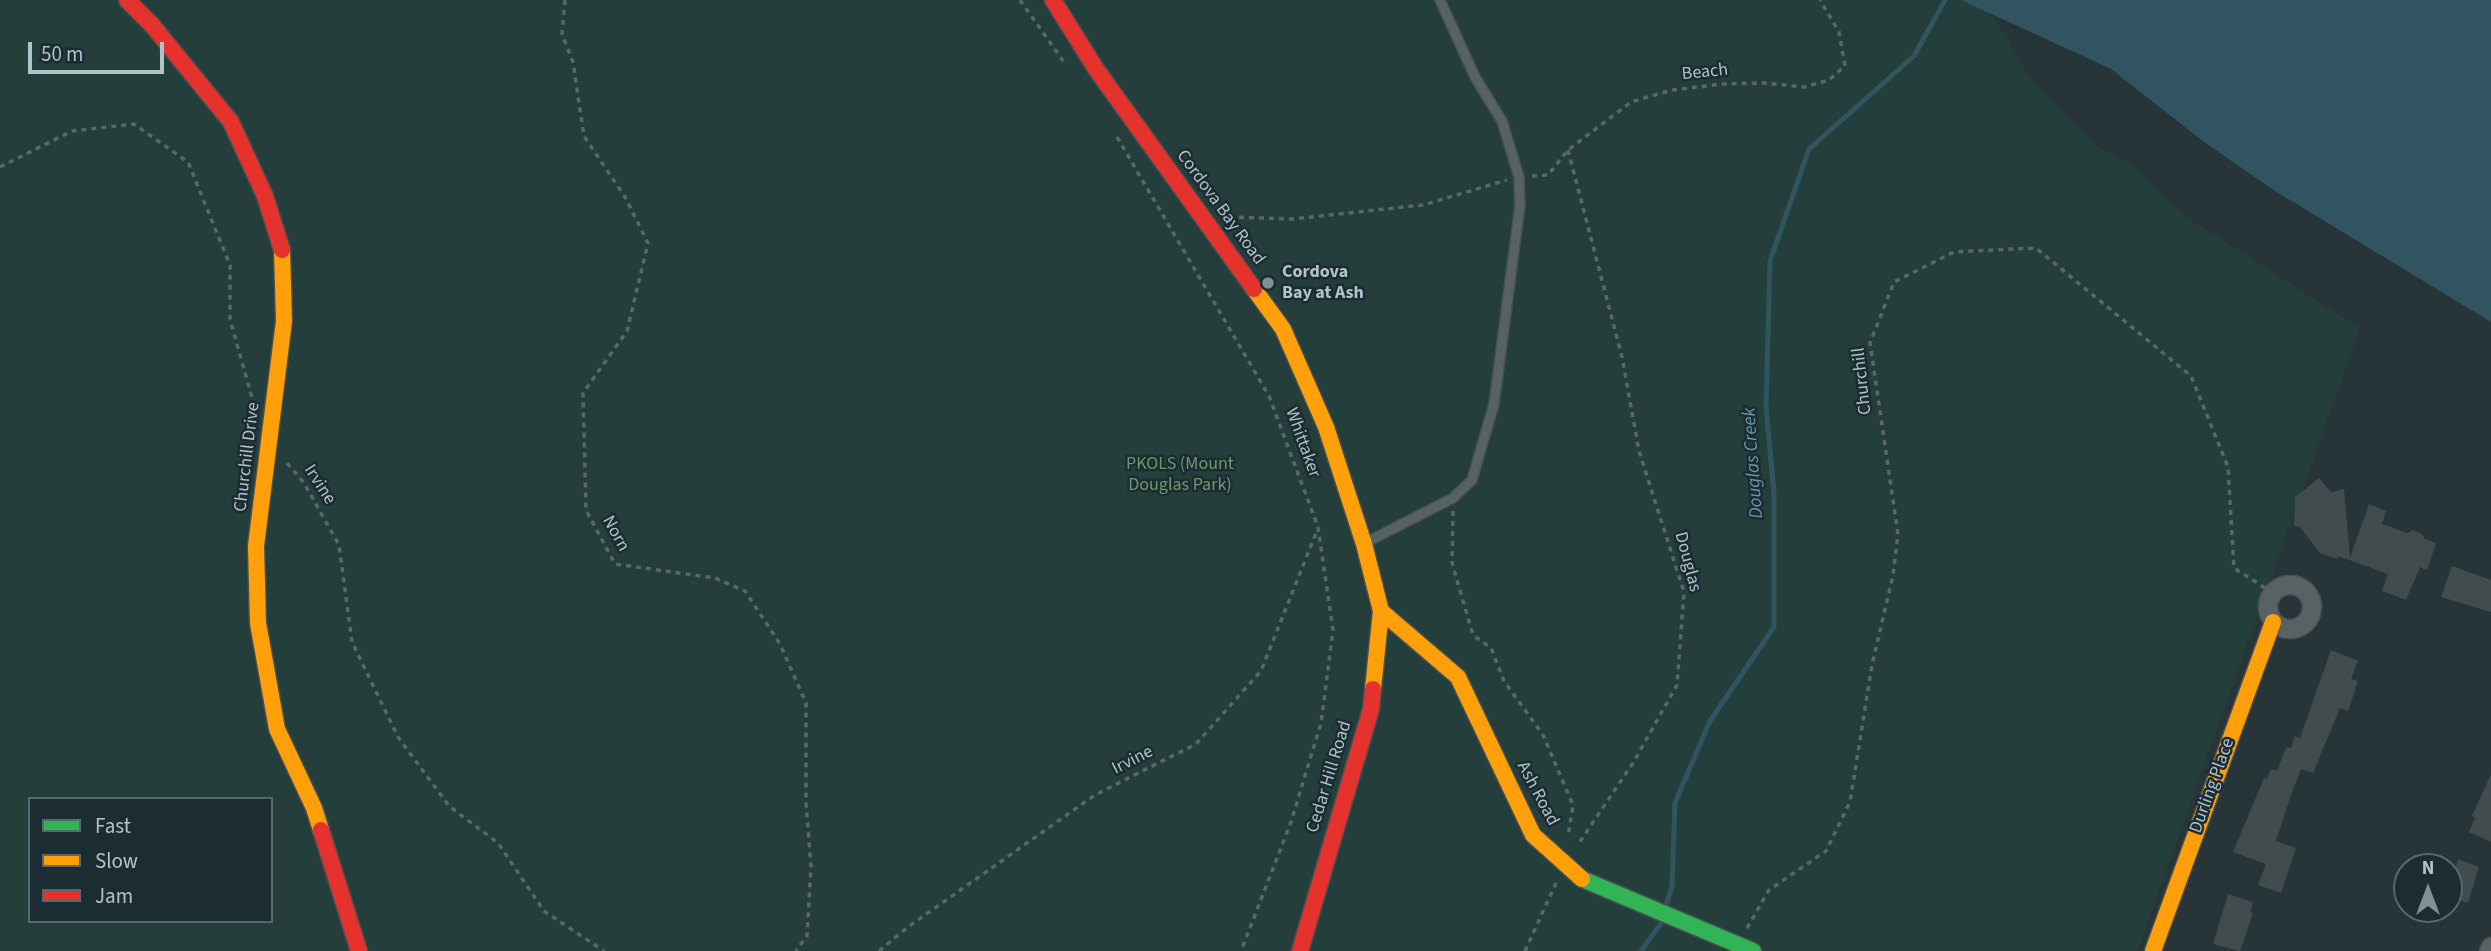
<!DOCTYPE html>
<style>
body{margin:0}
#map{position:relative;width:2491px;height:951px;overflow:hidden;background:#273438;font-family:"Source Sans 3",sans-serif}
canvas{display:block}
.legend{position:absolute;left:28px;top:797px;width:245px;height:126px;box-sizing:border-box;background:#1b2c33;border:2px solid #57686f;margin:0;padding:9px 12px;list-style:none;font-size:21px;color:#b1c2c9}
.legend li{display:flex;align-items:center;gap:14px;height:35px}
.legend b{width:35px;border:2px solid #57686f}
.north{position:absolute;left:2393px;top:853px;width:70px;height:70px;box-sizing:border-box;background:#1b2c33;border:2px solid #57686f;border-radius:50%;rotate:0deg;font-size:19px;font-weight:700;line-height:28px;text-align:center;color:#b1c2c9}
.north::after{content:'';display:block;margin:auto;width:24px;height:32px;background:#819096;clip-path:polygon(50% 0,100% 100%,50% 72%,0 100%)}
.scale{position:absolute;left:28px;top:42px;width:136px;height:32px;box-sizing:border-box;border:4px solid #b1c2c9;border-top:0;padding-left:9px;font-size:21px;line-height:24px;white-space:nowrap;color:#b1c2c9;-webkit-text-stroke:5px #1b2c33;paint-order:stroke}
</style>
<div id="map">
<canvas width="2491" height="951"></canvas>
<ul class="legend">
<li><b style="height:9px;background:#30b455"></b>Fast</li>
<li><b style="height:9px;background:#ff9f0a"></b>Slow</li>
<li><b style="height:9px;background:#e5322d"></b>Jam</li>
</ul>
<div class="north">N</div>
<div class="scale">50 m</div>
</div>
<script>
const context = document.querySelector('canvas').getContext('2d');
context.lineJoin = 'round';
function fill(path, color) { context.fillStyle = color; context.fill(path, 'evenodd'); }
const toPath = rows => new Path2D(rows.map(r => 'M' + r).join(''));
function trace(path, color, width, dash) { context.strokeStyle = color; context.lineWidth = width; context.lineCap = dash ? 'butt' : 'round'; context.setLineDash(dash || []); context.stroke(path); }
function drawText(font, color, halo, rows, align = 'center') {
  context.font = font + ' "Source Sans 3",sans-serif'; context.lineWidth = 5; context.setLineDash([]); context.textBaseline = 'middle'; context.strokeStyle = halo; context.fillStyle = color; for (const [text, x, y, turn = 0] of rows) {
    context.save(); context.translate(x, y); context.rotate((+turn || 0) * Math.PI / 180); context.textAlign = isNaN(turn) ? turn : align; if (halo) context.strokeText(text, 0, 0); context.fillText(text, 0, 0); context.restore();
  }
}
const green = toPath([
 [0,0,1983,0,2031,79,2099,148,2132,164,2185,216,2360,328,2138,951,0,951],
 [30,799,271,799,271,921,30,921]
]);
const water = toPath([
 [1961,0,2491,0,2491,322,2275,191,2204,142,2111,69]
]);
const stream = toPath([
 [1665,909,1672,886,1675,803,1710,721,1774,627,1774,494,1766,407,1770,261,1809,149,1914,56,1945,0],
 [1641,951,1662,922]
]);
const building = toPath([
 [2319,478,2331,492,2344,489,2350,558,2369,504,2386,511,2382,524,2407,533,2413,530,2422,534,2425,539,2436,543,2427,570,2420,567,2406,600,2382,591,2388,574,2338,556,2337,559,2320,553,2300,527,2294,526,2295,497],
 [2452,566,2491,580,2491,612,2441,597],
 [2331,650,2358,661,2351,679,2358,681,2348,711,2340,708,2313,773,2301,769,2290,798,2276,841,2296,848,2281,893,2258,885,2266,864,2233,852,2264,778,2267,779,2271,769,2277,771,2286,747,2291,748,2295,736,2300,738],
 [2491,774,2491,842,2469,832,2475,818,2472,816],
 [2458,859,2479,867,2468,903,2449,896,2449,867,2455,869],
 [2228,894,2253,902,2250,912,2253,913,2240,951,2213,944]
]);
const path = toPath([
 [565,0,562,34,573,62,584,136,625,197,648,243,627,331,583,393,586,510,615,564,715,578,745,591,780,644,806,703,806,804,811,866,807,936,796,951],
 [1020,0,1066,65],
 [1117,137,1269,396,1318,527,1333,630,1321,723,1291,822,1241,951],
 [1568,150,1622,357,1639,451,1684,592,1677,685,1633,763,1577,846],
 [0,167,72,131,134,124,188,162,230,265,230,319,252,398],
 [1532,176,1548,175,1568,150,1631,102,1672,90,1723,84,1765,83,1805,87,1829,80,1845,66,1839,32,1820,0],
 [1229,217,1292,219,1423,205,1507,180],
 [287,463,304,483,339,545,352,642,398,737,449,806,498,843,544,911,604,951],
 [1453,511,1452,563,1473,635,1491,648,1504,681,1543,735,1573,805,1568,837],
 [1747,928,1769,890,1826,851,1850,802,1872,665,1893,575,1898,534,1870,343,1894,282,1954,252,2036,248,2191,376,2228,467,2234,568,2273,593],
 [879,951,908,927,1095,795,1196,744,1261,671,1318,528],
 [1525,951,1556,883]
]);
const lane = toPath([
 [1365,543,1453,498,1472,480,1494,404,1520,205,1519,177,1502,121,1475,77,1440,0]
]);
const street = toPath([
 '2268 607a22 22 0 1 1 44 0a22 22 0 1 1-44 0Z',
 [2489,951,2491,947]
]);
const fast = toPath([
 [1582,879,1753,951]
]);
const slow = toPath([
 [282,250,284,321,256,546,258,623,277,729,314,808,321,830],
 [1254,289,1283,329,1326,427,1364,544,1381,611,1373,689],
 [1381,611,1458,677,1533,835,1582,879],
 [2153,951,2273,622]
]);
const jam = toPath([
 [127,0,152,25,231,122,265,196,282,250],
 [1053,0,1096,69,1254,289],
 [321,830,359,951],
 [1300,951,1371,709,1373,689]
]);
const markers = [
 [1268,283,7,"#819096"]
];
const streetNames = [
 ["Beach",1705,73,-6],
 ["Cordova Bay Road",1220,208,54],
 ["Churchill",1863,381,-96],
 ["Whittaker",1302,443,70],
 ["Churchill Drive",248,457,-83],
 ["Irvine",319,485,57],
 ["Norn",615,534,61],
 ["Douglas",1687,562,75],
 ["Irvine",1133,761,-27],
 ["Cedar Hill Road",1330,777,-73],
 ["Durling Place",2213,786,-70],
 ["Ash Road",1537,794,62]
];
const poiNames = [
 ["Cordova",1282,273],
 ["Bay at Ash",1282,294]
];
const parkNames = [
 ["PKOLS (Mount",1180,465],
 ["Douglas Park)",1180,486]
];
const waterNames = [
 ["Douglas Creek",1754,463,-94]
];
fill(green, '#243f3b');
fill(water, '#315461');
trace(stream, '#315461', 5);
fill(building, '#414c4f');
trace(lane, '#464f52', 12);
trace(street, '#464f52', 21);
trace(fast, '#464f52', 19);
trace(slow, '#464f52', 19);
trace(jam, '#464f52', 19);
trace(path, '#5b6668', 3.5, [5, 5]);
trace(lane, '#586265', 9);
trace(street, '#586265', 18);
trace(fast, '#30b455', 16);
trace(slow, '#ff9f0a', 16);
trace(jam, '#e5322d', 16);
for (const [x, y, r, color] of markers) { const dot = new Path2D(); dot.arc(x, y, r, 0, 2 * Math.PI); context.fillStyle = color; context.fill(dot); trace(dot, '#1b2c33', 2.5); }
drawText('18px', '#b1c2c9', '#1b2c33', streetNames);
drawText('bold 18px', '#b1c2c9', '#1b2c33', poiNames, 'left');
drawText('18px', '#6b9c66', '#1b2c33', parkNames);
drawText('italic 19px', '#679aab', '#1b2c33', waterNames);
</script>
